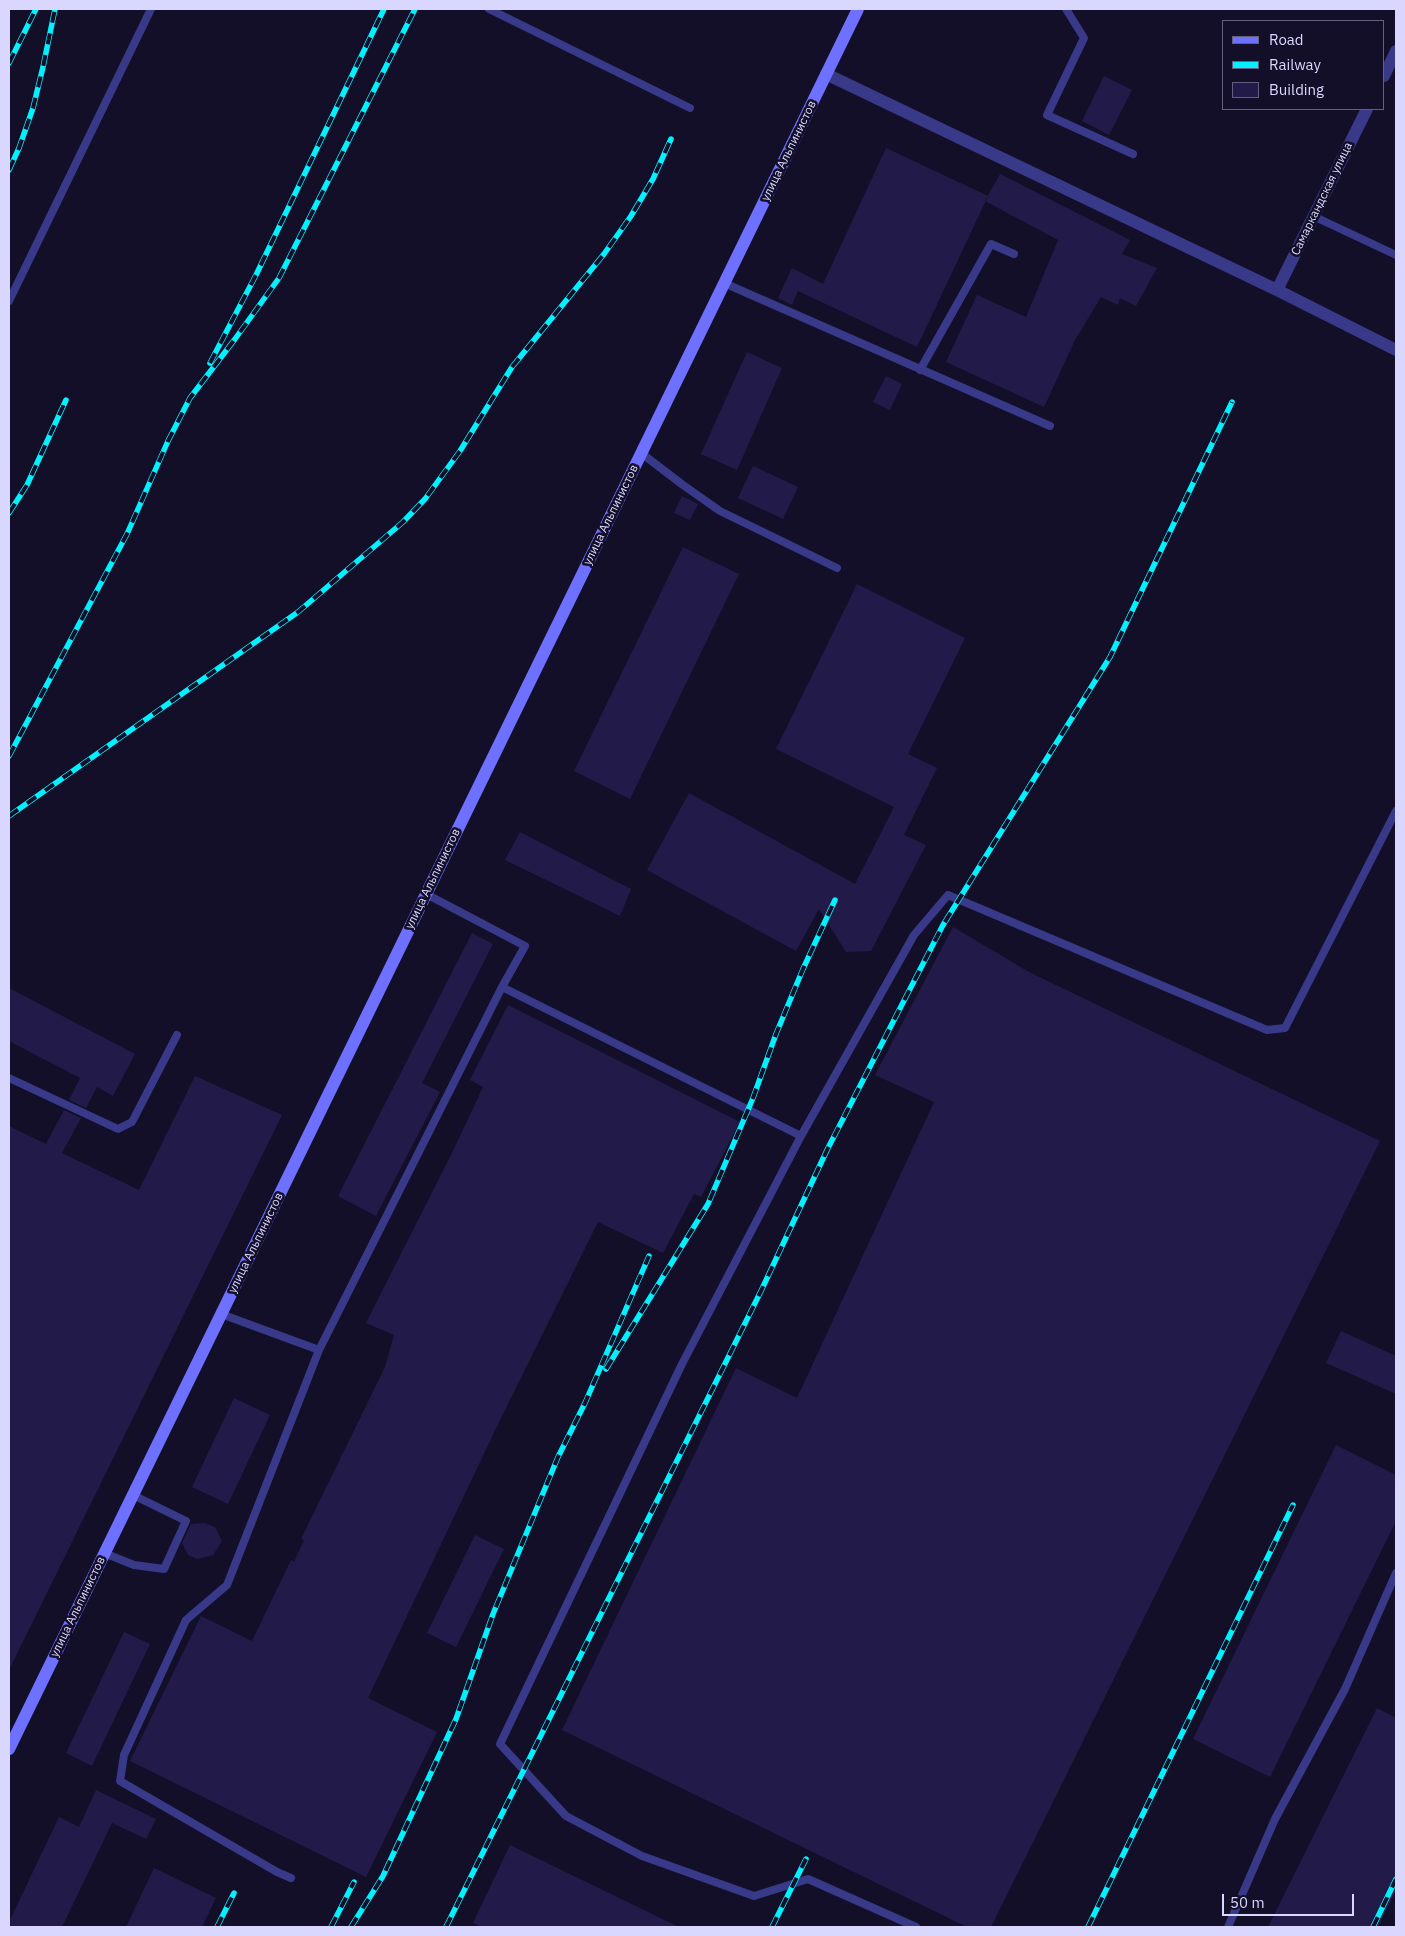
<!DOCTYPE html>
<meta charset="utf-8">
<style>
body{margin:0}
#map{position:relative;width:1405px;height:1936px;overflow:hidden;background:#130f29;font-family:"IBM Plex Sans",sans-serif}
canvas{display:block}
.frame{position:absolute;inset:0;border:10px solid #dad7ff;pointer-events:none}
.legend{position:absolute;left:1222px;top:20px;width:162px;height:90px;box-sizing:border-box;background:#130f29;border:1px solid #635f7f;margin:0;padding:6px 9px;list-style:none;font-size:15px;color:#dad7ff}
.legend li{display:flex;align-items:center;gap:10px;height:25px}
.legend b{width:25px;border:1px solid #635f7f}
.scale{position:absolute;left:1222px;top:1894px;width:132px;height:22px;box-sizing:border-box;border:2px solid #dad7ff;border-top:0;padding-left:6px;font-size:15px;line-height:18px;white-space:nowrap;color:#dad7ff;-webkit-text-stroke:4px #130f29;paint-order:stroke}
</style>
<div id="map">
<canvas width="1405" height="1936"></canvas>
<div class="frame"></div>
<ul class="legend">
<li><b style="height:6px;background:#6e70ff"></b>Road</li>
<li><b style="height:6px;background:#03f0ff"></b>Railway</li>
<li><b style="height:14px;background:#221b4a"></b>Building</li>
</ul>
<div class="scale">50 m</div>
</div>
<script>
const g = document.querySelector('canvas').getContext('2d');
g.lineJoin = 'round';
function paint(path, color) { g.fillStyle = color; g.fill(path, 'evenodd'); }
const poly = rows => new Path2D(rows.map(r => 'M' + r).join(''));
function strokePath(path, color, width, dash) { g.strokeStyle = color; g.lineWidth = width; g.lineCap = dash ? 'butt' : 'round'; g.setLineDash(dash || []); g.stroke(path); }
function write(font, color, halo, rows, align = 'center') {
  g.font = font + ' "IBM Plex Sans",sans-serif'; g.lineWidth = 5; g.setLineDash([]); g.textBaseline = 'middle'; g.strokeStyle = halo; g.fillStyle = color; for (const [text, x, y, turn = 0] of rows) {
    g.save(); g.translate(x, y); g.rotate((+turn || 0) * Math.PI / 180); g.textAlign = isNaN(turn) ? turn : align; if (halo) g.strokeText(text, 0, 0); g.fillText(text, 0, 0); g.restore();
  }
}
paint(poly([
 [1104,76,1132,90,1109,135,1082,121],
 [886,148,988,196,917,347,798,291,792,305,778,298,792,268,823,284],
 [1000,174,1130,240,1122,254,1157,268,1136,306,1120,298,1118,305,1101,297,1075,340,1044,407,946,362,977,295,1026,317,1058,240,985,201],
 [747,352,782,368,737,470,701,454],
 [886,376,902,384,890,410,873,402],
 [753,466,798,487,783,519,738,498],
 [682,496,698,504,690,520,674,513],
 [683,547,739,574,630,799,574,771],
 [857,584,965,638,908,754,937,768,904,835,926,845,871,951,846,952,819,909,796,951,647,870,689,793,855,884,894,807,776,749],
 [520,832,631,889,620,916,505,860],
 [953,927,1029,972,1380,1141,991,1927,967,1927,562,1730,736,1368,797,1398,934,1102,875,1075],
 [472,933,493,944,422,1083,440,1092,376,1216,338,1196],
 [9,988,135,1054,113,1096,97,1087,86,1108,69,1100,80,1078,9,1041],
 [508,1005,740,1122,701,1197,694,1194,663,1253,598,1222,499,1422,368,1698,437,1732,366,1877,130,1761,201,1616,252,1641,291,1560,294,1562,304,1540,301,1539,385,1367,394,1335,366,1323,452,1153,483,1087,470,1080],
 [195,1076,282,1115,9,1670,9,1126,46,1144,64,1110,81,1118,62,1153,139,1190],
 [1341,1331,1396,1356,1396,1394,1326,1363],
 [234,1398,270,1415,228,1504,192,1487],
 [1336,1445,1396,1475,1396,1521,1270,1777,1193,1739],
 [205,1523,215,1527,222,1541,213,1555,197,1559,188,1555,182,1543,191,1524],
 [475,1535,504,1549,456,1647,427,1633],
 [124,1632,150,1644,92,1766,66,1753],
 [1377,1708,1396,1718,1396,1890,1378,1927,1268,1927],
 [96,1790,156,1819,146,1839,112,1823,62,1927,9,1927,9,1922,59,1817,79,1827],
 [510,1845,679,1927,482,1927,473,1923],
 [154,1868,216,1898,202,1927,126,1927]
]), '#221b4a');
strokePath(poly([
 [489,9,690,108],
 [1066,9,1084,38,1047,115,1133,154],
 [1313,216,1396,255],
 [724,283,1050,426],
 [9,301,151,9],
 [920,370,991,244,1014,254],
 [641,453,683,485,720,511,837,568],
 [502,987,801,1136,914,935,948,895,1267,1030,1285,1028,1396,811],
 [9,1078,118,1129,132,1122,177,1035],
 [801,1136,682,1364,500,1744,566,1816,642,1856,754,1896,808,1879,916,1927],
 [221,1314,319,1350,502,987,525,946,426,894],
 [104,1553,134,1565,164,1569,186,1521,133,1495],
 [291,1878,277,1872,120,1781,124,1755,186,1620,227,1585,319,1350],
 [1228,1927,1275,1819,1345,1689,1396,1573]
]), '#393989', 8);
strokePath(poly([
 [826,74,1277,290,1396,350],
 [1384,76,1396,51],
 [1277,290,1367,109]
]), '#393989', 12);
strokePath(poly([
 [9,1749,858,9]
]), '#6e70ff', 12);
const rail = poly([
 [9,63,36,9],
 [9,170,19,148,33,108,43,67,55,9],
 [210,363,256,275,384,9],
 [9,513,27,485,66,400],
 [9,756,127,534,168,441,190,398,235,339,279,278,415,9],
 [9,816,298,612,403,522,425,499,460,451,512,367,604,254,631,216,653,179,671,139],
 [606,1369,708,1204,753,1098,776,1034,803,969,835,900],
 [217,1927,234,1893],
 [331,1927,354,1882],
 [351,1927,383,1876,456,1719,493,1614,558,1457,585,1403,649,1256],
 [446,1927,761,1291,828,1148,943,925,1110,657,1232,402],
 [772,1927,806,1859],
 [1088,1927,1293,1505],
 [1373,1927,1396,1879]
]);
strokePath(rail, '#03f0ff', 5.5);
strokePath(rail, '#130f29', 4, [11]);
write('12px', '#dad7ff', '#130f29', [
 ["улица Альпинистов",789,151,-64],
 ["Самаркандская улица",1322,199,-64],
 ["улица Альпинистов",611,515,-64],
 ["улица Альпинистов",433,879,-64],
 ["улица Альпинистов",256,1243,-64],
 ["улица Альпинистов",78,1607,-64]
]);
</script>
